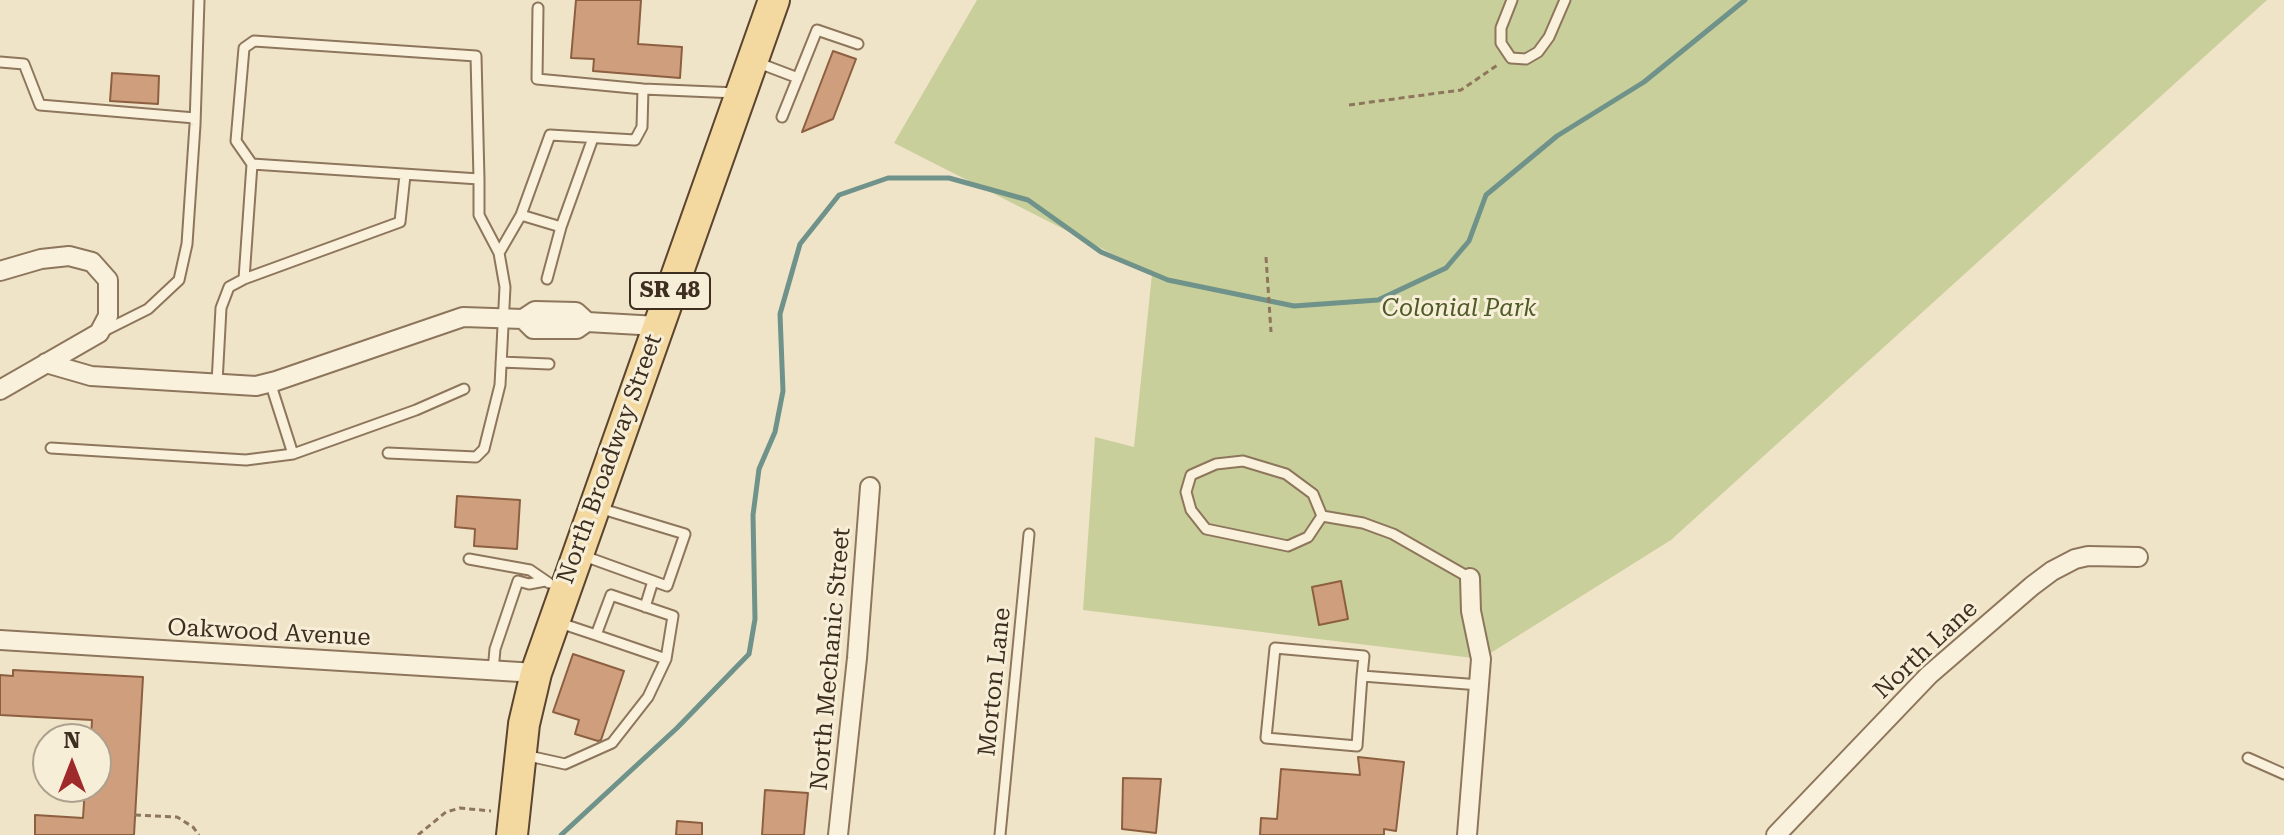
<!DOCTYPE html>
<style>
body{margin:0}
#map{position:relative;width:2284px;height:835px;overflow:hidden;background:#f0e4c8;font-family:"Roboto Serif",serif}
canvas{display:block}
.north{position:absolute;left:32px;top:723px;width:80px;height:80px;box-sizing:border-box;background:#f7eed8;border:2px solid #ada18e;border-radius:50%;rotate:0deg;font-size:22px;font-weight:700;line-height:32px;text-align:center;color:#3d2e20}
.north::after{content:'';display:block;margin:auto;width:28px;height:36px;background:#9e2a2b;clip-path:polygon(50% 0,100% 100%,50% 72%,0 100%)}
</style>
<div id="map">
<canvas width="2284" height="835"></canvas>
<div class="north">N</div>
</div>
<script>
const g = document.querySelector('canvas').getContext('2d');
g.lineJoin = 'round';
function paint(path, color) { g.fillStyle = color; g.fill(path, 'evenodd'); }
const poly = rows => new Path2D(rows.map(r => 'M' + r).join(''));
function strokePath(path, color, width, dash) { g.strokeStyle = color; g.lineWidth = width; g.lineCap = dash ? 'butt' : 'round'; g.setLineDash(dash || []); g.stroke(path); }
function write(font, color, halo, rows, align = 'center') {
  g.font = font + ' "Roboto Serif",serif'; g.lineWidth = 6; g.setLineDash([]); g.textBaseline = 'middle'; g.strokeStyle = halo; g.fillStyle = color; for (const [text, x, y, turn = 0] of rows) {
    g.save(); g.translate(x, y); g.rotate((+turn || 0) * Math.PI / 180); g.textAlign = isNaN(turn) ? turn : align; if (halo) g.strokeText(text, 0, 0); g.fillText(text, 0, 0); g.restore();
  }
}
paint(poly([
 [977,0,2267,0,1671,540,1481,659,1083,610,1095,437,1134,447,1152,274,894,143]
]), '#c9cf9b');
strokePath(poly([
 [561,835,677,728,749,654,755,619,753,515,759,469,775,432,783,391,780,314,800,244,839,195,888,178,949,178,1028,200,1101,252,1168,280,1294,306,1378,300,1446,268,1469,241,1486,195,1557,136,1644,82,1745,0]
]), '#6f938a', 5);
const building = poly([
 [576,0,641,0,638,44,682,47,680,78,593,71,594,59,571,58,576,0],
 [833,51,856,59,833,119,802,132,833,51],
 [112,73,159,76,158,104,110,101,112,73],
 [457,496,520,500,517,549,474,546,475,529,455,527,457,496],
 [1341,581,1348,619,1319,625,1312,587,1341,581],
 [573,654,624,671,601,740,598,741,575,734,579,720,553,712,573,654],
 [13,670,143,677,134,835,35,835,35,815,83,818,85,787,96,787,96,739,91,739,92,720,0,715,0,675,13,676,13,670],
 [1358,757,1404,762,1396,831,1384,829,1384,835,1260,835,1261,818,1277,819,1281,769,1360,775,1358,757],
 [1123,778,1161,779,1156,833,1122,829,1123,778],
 [765,790,808,793,804,835,762,835,765,790],
 [677,821,702,823,702,835,676,835,677,821]
]);
paint(building, '#cf9f7d');
strokePath(building, '#8d5f41', 2);
const lane = poly([
 [1512,0,1501,28,1501,43,1511,58,1526,59,1538,52,1549,37,1565,0],
 [538,8,537,79,643,89,737,93],
 [0,62,24,64,40,105,195,118],
 [756,62,798,78],
 [782,117,817,30,858,44],
 [252,164,236,141,244,48,254,41,476,56,479,179],
 [521,215,550,135,635,140,642,127,643,89],
 [561,227,593,138],
 [499,253,521,215,561,227,547,279],
 [102,332,148,309,179,280,187,244,195,125,199,0],
 [501,362,549,364],
 [270,382,293,454],
 [217,383,221,308,229,287,244,279],
 [51,448,246,460,293,454,416,410,464,389],
 [388,453,476,457,484,449,500,385,505,287,499,253,479,215,479,179,252,164,244,279,400,222,405,175],
 [1322,516,1308,537,1288,546,1206,529,1191,510,1186,492,1191,475,1216,464,1243,461,1286,474,1313,494,1322,516,1363,523,1393,534,1470,578],
 [584,556,667,586,685,534,599,508],
 [469,559,530,570,549,583],
 [611,595,673,616,666,659,596,635,611,595],
 [645,607,653,581],
 [560,623,596,635],
 [493,671,495,649,518,581,529,584,545,581],
 [1362,676,1364,656,1275,648,1266,738,1357,746,1362,676,1480,685],
 [524,755,565,764,612,743,648,697,666,659],
 [2248,758,2284,774],
 [1000,835,1029,534]
]);
const street = poly([
 [0,271,41,259,69,256,92,262,108,280,108,316,99,333,0,390],
 [523,319,533,329,577,329,587,322,658,326],
 [46,363,91,376,256,386,276,381,463,317,523,319,535,311,576,312,587,322],
 [0,640,536,673],
 [838,835,857,658,870,487],
 [1467,835,1481,659,1471,611,1470,578],
 [1776,835,1929,675,2032,586,2052,571,2075,559,2088,556,2138,557]
]);
const primary = poly([
 [512,835,524,724,536,673,774,0]
]);
strokePath(lane, '#8d765c', 13);
strokePath(street, '#8d765c', 22);
strokePath(primary, '#5b4430', 34);
strokePath(poly([
 [1349,105,1461,90,1499,64],
 [1266,257,1271,332],
 [135,815,177,817,193,827,199,835],
 [418,835,446,812,460,808,491,811]
]), '#8d765c', 3, [6, 4]);
strokePath(lane, '#faf1dc', 9);
strokePath(street, '#faf1dc', 18);
strokePath(primary, '#f3d9a0', 30);
for (const [x, y, w] of [
 [670,291,80]
]) { const box = new Path2D(); box.roundRect(x - w / 2, y - 18, w, 36, 6); g.fillStyle = '#f7eed8'; g.fill(box); strokePath(box, '#3d2e20', 2); }
write('bold 22px', '#3d2e20', null, [
 ["SR 48",670,291]
]);
write('italic 24px', '#4d5a26', '#f7eed8', [
 ["Colonial Park",1459,309]
]);
write('24px', '#3d2e20', '#f7eed8', [
 ["North Broadway Street",610,459,-70],
 ["Oakwood Avenue",269,633,3],
 ["North Lane",1926,650,-43],
 ["North Mechanic Street",831,659,-85],
 ["Morton Lane",995,682,-84]
]);
</script>
